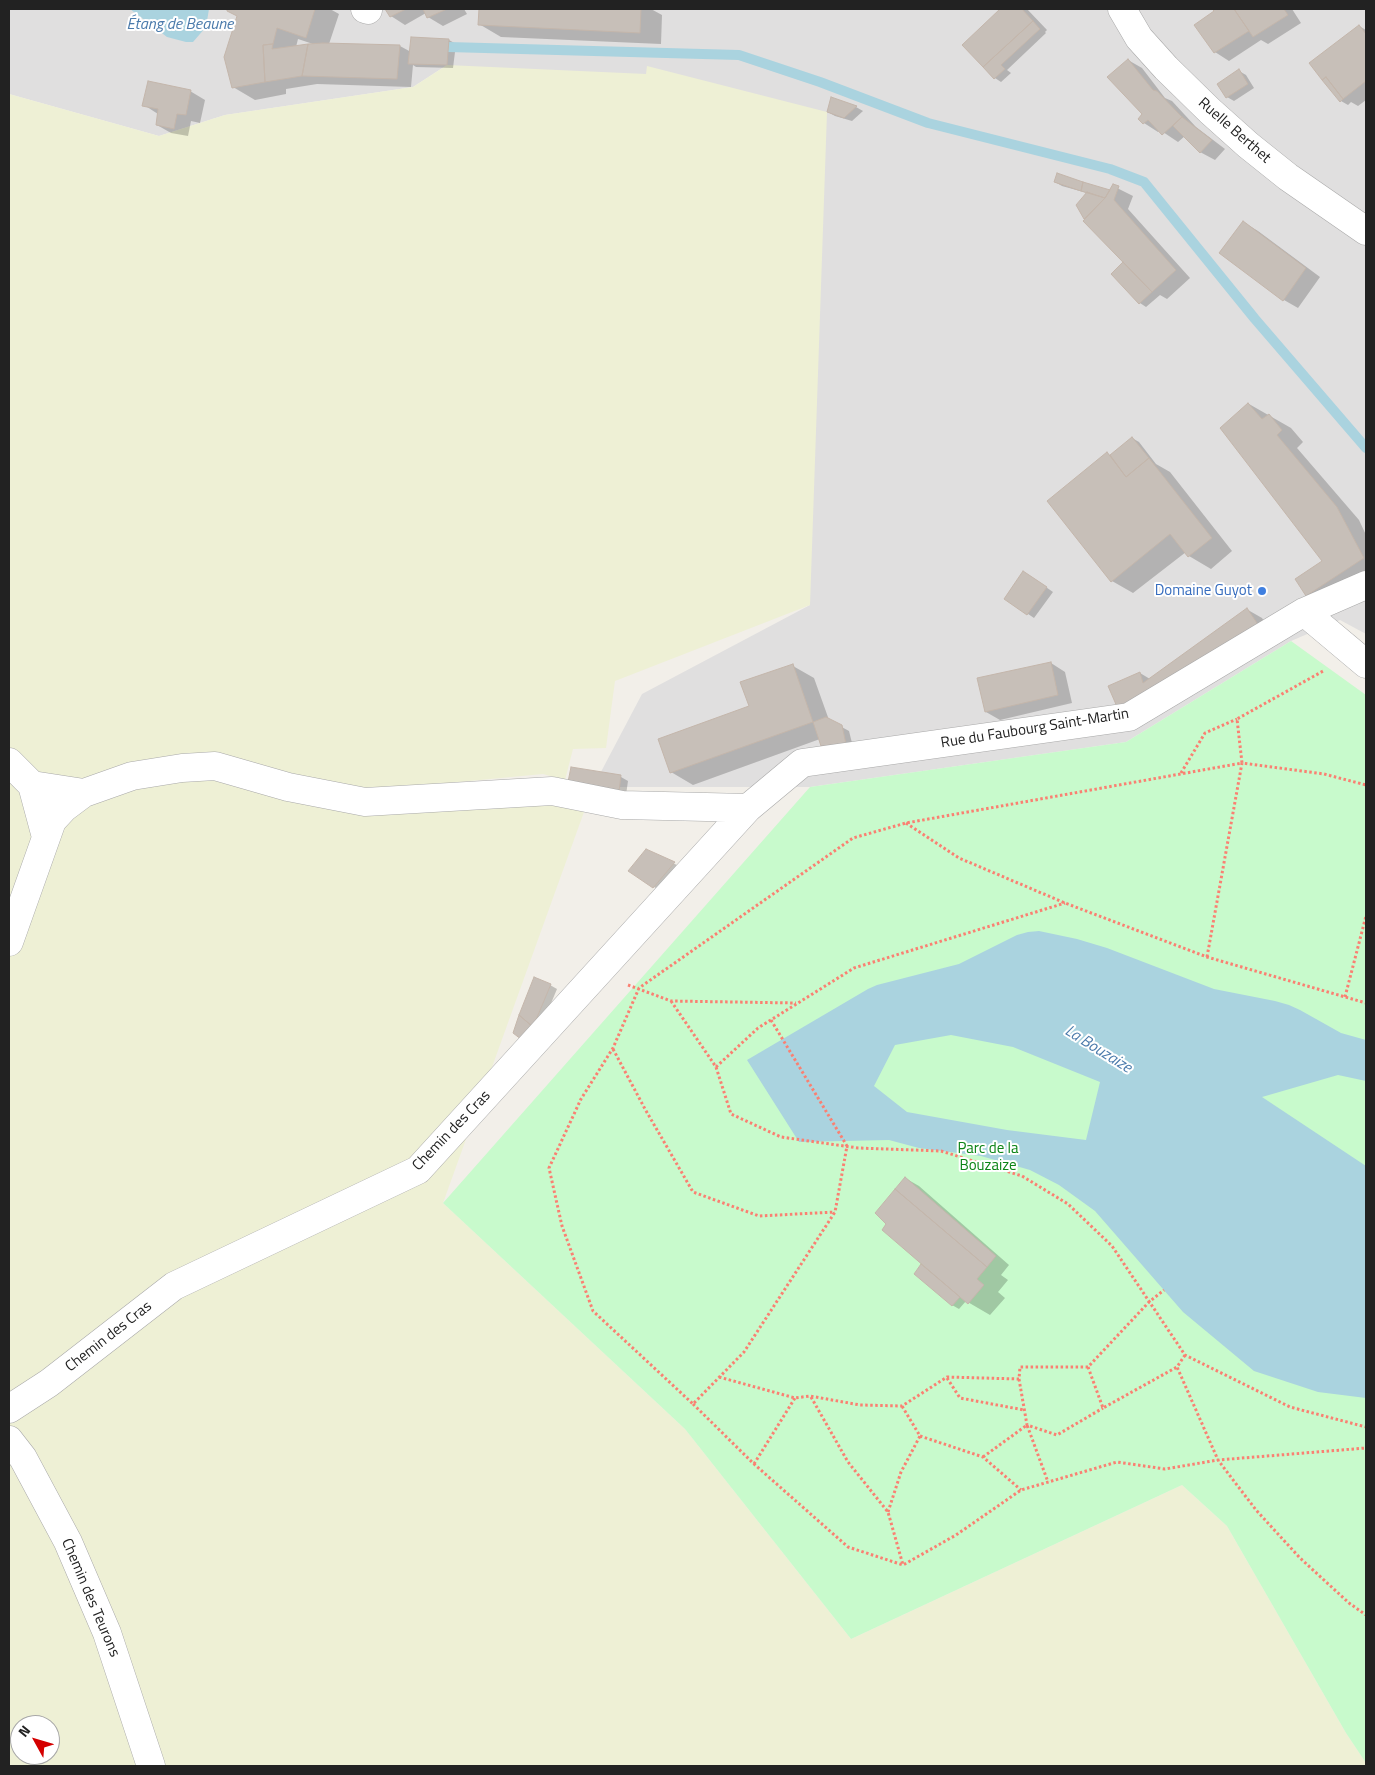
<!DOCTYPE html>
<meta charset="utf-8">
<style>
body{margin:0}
#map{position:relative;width:1375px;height:1775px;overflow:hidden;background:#f2efe9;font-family:"Titillium Web",sans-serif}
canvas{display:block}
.frame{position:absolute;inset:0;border:10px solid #222;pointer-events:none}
.north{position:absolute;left:10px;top:1715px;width:50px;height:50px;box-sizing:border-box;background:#fff;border:1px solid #a7a7a7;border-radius:50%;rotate:309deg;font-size:14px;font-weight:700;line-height:20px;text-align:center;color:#222}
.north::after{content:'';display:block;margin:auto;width:18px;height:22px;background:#d40000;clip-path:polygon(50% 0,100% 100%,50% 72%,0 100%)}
</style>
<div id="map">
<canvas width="1375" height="1775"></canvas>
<div class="frame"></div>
<div class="north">N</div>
</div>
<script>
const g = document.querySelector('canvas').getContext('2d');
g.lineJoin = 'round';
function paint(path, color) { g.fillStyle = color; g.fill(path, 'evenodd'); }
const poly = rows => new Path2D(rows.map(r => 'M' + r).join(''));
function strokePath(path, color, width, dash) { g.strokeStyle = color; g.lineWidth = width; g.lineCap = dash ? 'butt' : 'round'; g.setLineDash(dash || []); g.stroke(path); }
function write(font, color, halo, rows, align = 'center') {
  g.font = font + ' "Titillium Web",sans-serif'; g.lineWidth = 4; g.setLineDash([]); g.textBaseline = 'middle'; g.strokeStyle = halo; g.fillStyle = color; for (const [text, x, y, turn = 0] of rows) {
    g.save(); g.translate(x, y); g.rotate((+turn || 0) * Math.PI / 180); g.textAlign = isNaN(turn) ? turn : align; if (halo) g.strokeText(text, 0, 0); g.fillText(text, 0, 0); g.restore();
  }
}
paint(poly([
 [9,9,1366,9,1366,634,1340,620,1291,641,1126,742,810,787,593,787,642,694,810,605,447,65,413,87,225,115,159,136,9,94]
]), '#e0dfdf');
paint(poly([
 [447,65,646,74,647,66,827,112,810,605,615,681,606,748,573,749,565,780,543,774,375,790,593,787,443,1203,685,1429,851,1639,1182,1485,1227,1526,1346,1733,1366,1763,1366,1766,9,1766,9,94,159,136,225,115,413,87],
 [20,1725,50,1725,50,1755,20,1755]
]), '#eef0d5');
paint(poly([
 [1291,641,1366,695,1366,1763,1346,1733,1227,1526,1182,1485,851,1639,685,1429,443,1203,810,787,1126,742]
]), '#c8facc');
paint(poly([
 [130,9,209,9,206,27,193,42,186,42,167,37],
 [1039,931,1077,939,1107,948,1214,989,1275,1001,1289,1005,1300,1010,1341,1033,1366,1040,1366,1081,1338,1075,1262,1097,1366,1166,1366,1398,1318,1392,1254,1371,1183,1312,1095,1211,1059,1185,1030,1170,981,1156,919,1148,889,1140,799,1142,747,1060,868,989,877,985,959,964,1017,935,1028,932],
 [951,1035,1013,1047,1100,1082,1086,1140,1007,1130,907,1112,874,1086,895,1045]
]), '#aad3df');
paint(poly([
 [229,9,330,9,339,14,329,44,400,46,411,52,449,40,456,44,453,68,416,67,413,65,411,87,317,84,286,89,286,94,255,100,233,87,238,16,228,11],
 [298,39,316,45,296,47],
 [386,9,464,9,467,14,443,26,428,17,426,13,405,25,391,16],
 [480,9,651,9,662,15,661,44,501,37,479,24],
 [1002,9,1027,9,1047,30,1045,32,1046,33,1007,70,1011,73,1001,82,995,78,964,45],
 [1214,9,1292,9,1301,23,1268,44,1261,40,1229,61,1215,52,1216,12],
 [1359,26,1366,30,1366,100,1358,106,1351,102,1348,105,1341,101],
 [1128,60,1142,68,1165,98,1172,101,1196,127,1225,149,1215,160,1200,152,1185,136,1178,142,1160,130,1158,132,1144,123,1144,114],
 [1239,71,1246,75,1254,88,1234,101,1227,97,1218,84],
 [190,91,205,100,200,123,191,121,188,136,171,133,157,125,158,114,144,105],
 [832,99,856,107,863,111,852,121,835,116,828,112],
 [1055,182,1110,191,1113,186,1133,196,1128,209,1190,278,1167,299,1160,295,1146,307,1140,303,1125,262,1085,218,1077,205,1087,193,1062,186],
 [1243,222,1258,231,1320,277,1298,308,1284,300,1220,252],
 [1249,404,1291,428,1303,442,1297,448,1359,520,1366,535,1366,583,1328,608,1307,595,1324,562],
 [1132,438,1139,442,1156,464,1170,472,1232,551,1211,569,1189,556,1186,552,1133,593,1112,581,1107,453,1111,456],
 [1030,576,1053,592,1034,618,1006,599],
 [1248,610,1262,618,1273,634,1134,717,1140,673,1150,679],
 [1051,663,1065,672,1072,703,1000,720,986,712],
 [793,666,814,678,829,720,849,731,853,747,830,749,823,745,820,739,693,785,671,772,750,707],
 [572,768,621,777,628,781,626,795],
 [646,850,681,867,661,891,654,887],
 [550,985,557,989,539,1032,514,1032],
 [905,1178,919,1186,1009,1265,1001,1275,1008,1280,998,1292,1005,1298,990,1315,966,1301,959,1309,952,1305,921,1265,926,1268,927,1267,888,1224]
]), '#0003');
strokePath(poly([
 [448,47,739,55,820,82,928,123,1110,169,1144,182,1255,319,1366,448]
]), '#aad3df', 10);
const building = poly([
 [227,9,315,9,306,38,277,28,273,44,263,45,265,82,232,88,224,57,237,16,227,11,227,9],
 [385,9,406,9,390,17,385,9],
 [423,9,447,9,427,18,423,9],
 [479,9,641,9,640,33,478,25,479,9],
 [1000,9,1022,9,1033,21,983,67,962,45,1000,9],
 [1212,9,1234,9,1249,31,1214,53,1194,25,1214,11,1212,9],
 [1234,9,1284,9,1288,15,1253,37,1234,9],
 [1033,21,1040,29,1001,65,1005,69,994,79,983,67,1033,21],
 [1359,25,1366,34,1366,81,1343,99,1326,77,1322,80,1309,63,1359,25],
 [411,37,449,39,447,65,408,64,411,37],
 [323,43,400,45,397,79,302,76,308,44,323,43],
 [273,44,272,49,308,44,302,76,265,82,263,45,273,44],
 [1128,59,1153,90,1157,91,1182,117,1162,135,1148,120,1143,124,1138,119,1142,114,1107,77,1128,59],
 [1239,69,1248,84,1226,98,1217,84,1239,69],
 [1326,77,1343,99,1340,102,1322,80,1326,77],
 [148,81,191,90,186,115,177,114,174,129,156,125,158,109,142,106,148,81],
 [831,97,857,106,844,118,827,112,831,97],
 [1182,117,1212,140,1200,153,1173,126,1182,117],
 [1057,173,1083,182,1081,191,1054,182,1057,173],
 [1083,182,1110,190,1105,198,1081,191,1083,182],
 [1113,184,1119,186,1114,200,1176,270,1152,292,1083,221,1105,198,1113,184],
 [1087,192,1105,198,1084,219,1076,205,1087,192],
 [1243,221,1306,268,1283,301,1219,253,1243,221],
 [1123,262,1152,292,1139,304,1111,274,1123,262],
 [1248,403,1262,419,1269,414,1282,430,1277,435,1337,507,1364,558,1306,596,1295,579,1322,561,1220,428,1248,403],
 [1132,437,1149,458,1126,477,1110,455,1132,437],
 [1107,452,1126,477,1149,458,1212,538,1188,557,1170,534,1111,582,1047,501,1107,452],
 [1023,571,1047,587,1027,615,1004,599,1023,571],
 [1247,608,1259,626,1118,709,1108,686,1140,672,1143,683,1247,608],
 [1051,662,1058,695,985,712,977,678,1051,662],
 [793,664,813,722,670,773,658,739,749,706,740,682,793,664],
 [826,717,842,725,846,744,821,746,813,722,826,717],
 [571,767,621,775,619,792,568,782,571,767],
 [646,849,675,862,653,888,628,871,646,849],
 [534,977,551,984,533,1027,519,1015,534,977],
 [519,1015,533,1027,526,1043,513,1033,519,1015],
 [905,1177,996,1256,987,1267,895,1189,905,1177],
 [895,1189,987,1267,977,1279,984,1285,968,1304,882,1230,886,1224,875,1213,895,1189],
 [921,1264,960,1297,952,1306,914,1274,921,1264]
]);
paint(building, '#c7bfb8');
strokePath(building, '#c4b6ab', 1);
const minor = poly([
 [365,9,368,10],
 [1122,9,1139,38,1166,68,1210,111,1248,145,1288,177,1366,231],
 [1304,612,1366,664],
 [9,762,32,785,46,837],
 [32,785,84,793,132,776,182,768,215,766,288,787,365,802,552,791,622,805,748,808],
 [9,942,52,821,64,808,84,793],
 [9,1409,49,1383,174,1286,418,1170,748,808,802,763,1129,717,1304,612,1366,585],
 [9,1440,23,1458,68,1542,107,1633,151,1766]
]);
strokePath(minor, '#a9a9a9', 29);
strokePath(poly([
 [1181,773,1205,733,1237,719],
 [906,823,959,858,1065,903,1207,957,1366,1003],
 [1207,957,1242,763,1324,774,1366,785],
 [628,985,671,1001,796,1003],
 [1345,997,1366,916],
 [671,1001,716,1067,731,1114,781,1137,858,1148,941,1151,1022,1176,1068,1204,1112,1246,1185,1355,1290,1407,1366,1427],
 [771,1020,847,1146,835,1212,744,1352,693,1404,593,1311,562,1226,549,1168,581,1099,613,1048,639,988,853,838,906,823,1242,763,1237,719,1325,670],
 [613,1049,645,1109,693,1192,759,1216,835,1212],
 [716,1067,758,1028,854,968,1065,903],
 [1185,1355,1177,1367,1218,1460,1366,1448],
 [1088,1367,1103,1408,1177,1367],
 [719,1377,795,1398,810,1396,860,1405,902,1406,947,1377,1019,1379,1020,1367,1088,1367,1149,1302,1164,1290],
 [947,1378,960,1398,1024,1410],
 [1019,1379,1027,1425,1057,1435,1103,1408],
 [811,1397,848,1462,888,1512,903,1565],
 [693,1404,754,1464,848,1547,903,1565,956,1535,1021,1490,1117,1462,1165,1469,1218,1460,1256,1510,1300,1558,1349,1603,1366,1615],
 [920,1436,983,1457,1021,1490],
 [983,1457,1027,1425,1048,1482],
 [754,1464,795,1398],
 [888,1512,901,1472,920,1436,902,1406]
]), '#fa8072', 3, [2.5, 2.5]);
strokePath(minor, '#fff', 28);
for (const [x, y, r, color] of [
 [1262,591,5,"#3f7fe0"]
]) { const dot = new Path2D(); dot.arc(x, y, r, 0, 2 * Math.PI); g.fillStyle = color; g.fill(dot); strokePath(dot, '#fff', 2); }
write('15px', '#222', '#fff', [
 ["Ruelle Berthet",1234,131,41],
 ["Rue du Faubourg Saint-Martin",1035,729,-9],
 ["Chemin des Cras",452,1131,-46],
 ["Chemin des Cras",109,1337,-38],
 ["Chemin des Teurons",90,1598,67]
]);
write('15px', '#366cbe', '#fff', [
 ["Domaine Guyot",1252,591]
], 'right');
write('15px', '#0c8416', '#fff', [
 ["Parc de la",988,1149],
 ["Bouzaize",988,1166]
]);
write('italic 16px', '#4a7aab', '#fff', [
 ["Étang de Beaune",180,25],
 ["La Bouzaize",1098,1050,32]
]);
</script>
